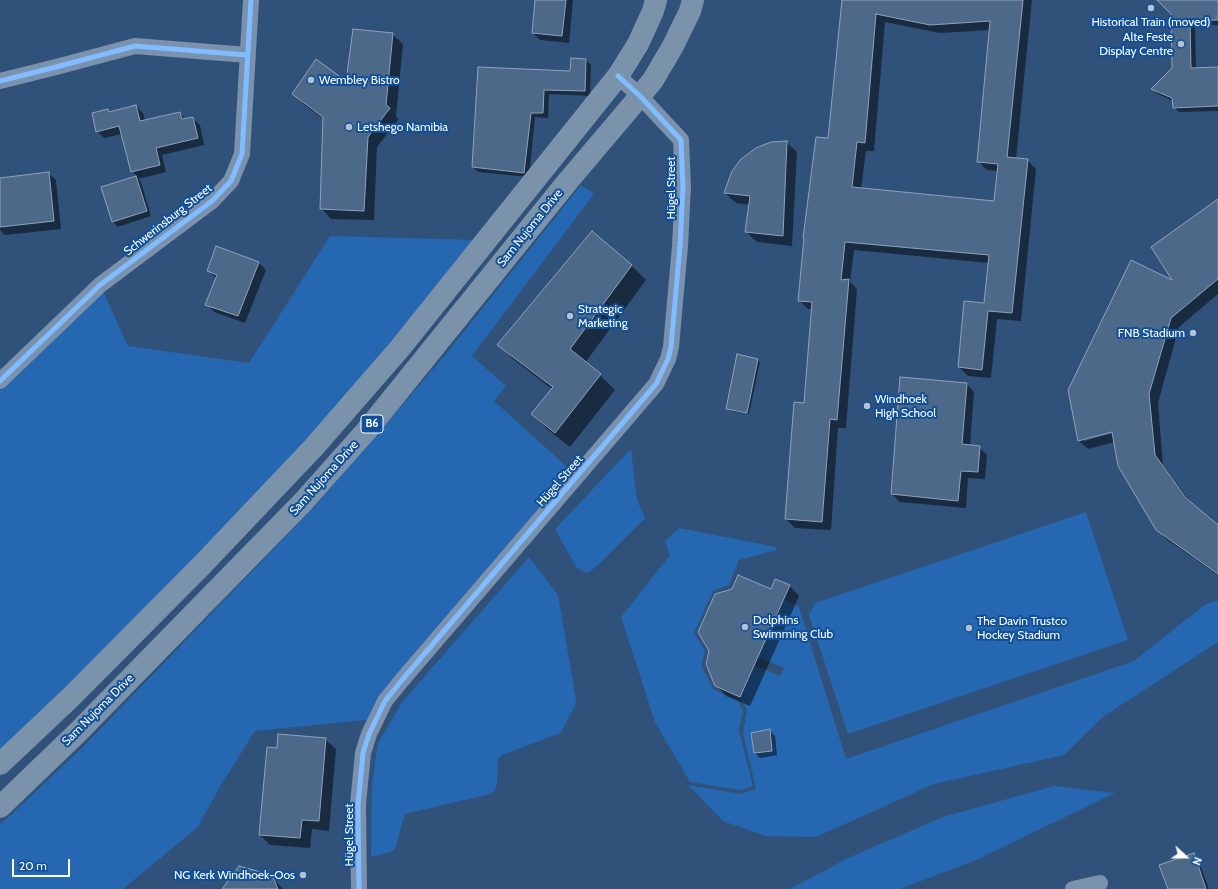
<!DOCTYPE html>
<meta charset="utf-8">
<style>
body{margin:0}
#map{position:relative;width:1218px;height:889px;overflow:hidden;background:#30527a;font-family:Cabin,sans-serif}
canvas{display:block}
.north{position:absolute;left:1166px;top:837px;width:40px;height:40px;-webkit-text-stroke:3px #10509a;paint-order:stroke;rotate:111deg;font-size:11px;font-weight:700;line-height:16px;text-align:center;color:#fff}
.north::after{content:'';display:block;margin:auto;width:14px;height:18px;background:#fff;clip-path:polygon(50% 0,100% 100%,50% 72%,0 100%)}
.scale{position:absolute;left:12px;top:859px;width:58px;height:18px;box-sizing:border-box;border:2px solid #fff;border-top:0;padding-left:5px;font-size:12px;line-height:14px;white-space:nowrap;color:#fff;-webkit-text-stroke:3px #10509a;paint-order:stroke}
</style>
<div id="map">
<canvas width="1218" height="889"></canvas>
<div class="north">N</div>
<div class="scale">20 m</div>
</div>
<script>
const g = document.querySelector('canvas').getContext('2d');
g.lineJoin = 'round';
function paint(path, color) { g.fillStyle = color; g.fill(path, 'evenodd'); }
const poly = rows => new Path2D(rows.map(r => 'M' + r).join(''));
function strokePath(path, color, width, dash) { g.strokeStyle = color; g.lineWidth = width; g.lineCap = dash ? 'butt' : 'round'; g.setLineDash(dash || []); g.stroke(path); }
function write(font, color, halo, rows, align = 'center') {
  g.font = font + ' Cabin,sans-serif'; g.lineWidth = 4; g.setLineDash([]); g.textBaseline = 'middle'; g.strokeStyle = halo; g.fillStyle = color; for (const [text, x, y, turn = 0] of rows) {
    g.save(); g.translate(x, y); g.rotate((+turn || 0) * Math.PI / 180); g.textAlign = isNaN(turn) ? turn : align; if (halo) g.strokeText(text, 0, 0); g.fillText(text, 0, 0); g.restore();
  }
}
paint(poly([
 [581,185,594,194,472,356,506,386,494,401,577,476,376,719,255,731,219,788,198,827,123,889,0,889,0,825,82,748,314,507,446,354],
 [330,236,475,240,319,430,0,764,0,381,100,285,128,346,249,363],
 [631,449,637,500,645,518,598,565,589,572,584,572,576,567,555,529],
 [1086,512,1128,640,848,734,809,615,815,603],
 [679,528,776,547,776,550,739,560,729,585,713,591,694,633,705,651,701,665,713,689,737,700,743,710,739,731,753,786,741,790,690,782,655,722,621,617,670,555,665,541],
 [529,557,558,595,576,700,575,706,561,732,558,734,502,755,498,759,497,784,495,790,490,794,405,814,403,820,395,849,391,852,371,857,372,783,378,743,403,701],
 [783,599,799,607,846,759,1134,661,1206,604,1218,601,1218,642,1104,716,1064,755,934,784,816,837,766,836,723,821,688,785,741,794,756,789,743,733,747,710,740,697,754,665,780,676,784,668,759,657],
 [1054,786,1115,793,976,860,900,889,790,889,848,858,943,817]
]), '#2567b0');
paint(poly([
 [536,0,573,0,569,43,540,40,533,33],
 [843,0,1032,0,1016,159,1027,160,1036,169,1021,321,997,319,991,378,968,376,959,367,985,304,989,263,854,250,850,282,857,289,846,428,838,428,831,530,795,528,786,519,805,404,812,309,808,309,799,300,829,139],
 [885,22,940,33,991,30,978,161,987,170,998,171,995,202,861,189,866,151,874,151],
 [1162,0,1218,0,1218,25,1195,25,1196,68,1218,68,1218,111,1179,112,1174,107,1173,101,1158,94,1153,89,1173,68,1172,13],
 [392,34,403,44,396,116,399,119,377,147,374,220,331,219,321,208,324,119,303,104,293,93,346,83],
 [586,60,591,65,590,96,549,94,548,118,535,117,529,177,478,172,473,167,479,68,571,72],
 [136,106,143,113,145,121,180,113,186,119,192,118,200,125,204,145,162,155,166,172,138,179,141,182,151,216,118,227,113,222,102,187,137,177,132,171,122,134,104,138,97,131,108,110,110,112],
 [786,142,797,152,792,246,757,242,746,232,750,205,736,203,725,193],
 [48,173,56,180,61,229,5,235,0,230,0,178],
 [1218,200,1218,294,1179,327,1158,403,1163,465,1192,504,1218,526,1218,575,1166,539,1157,530,1115,442,1088,449,1079,441,1175,282],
 [1116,430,1117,432,1084,441,1084,438],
 [258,262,266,270,245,323,214,312,207,304,216,278,208,271],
 [631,265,646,280,585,363,600,375,615,390,570,447,547,429,532,414,552,389,513,359,499,345],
 [757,359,760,362,749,414,730,411,728,408],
 [967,384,974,392,970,446,979,447,987,455,985,479,968,478,966,508,900,502,892,494],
 [789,585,799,596,750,706,726,696,716,685,710,651,771,591],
 [770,731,775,736,777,755,760,758,755,753,752,734],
 [325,739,336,749,329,831,312,829,310,848,270,845,260,835,278,749],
 [1193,854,1198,859,1209,889,1169,889],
 [271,876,283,889,223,889]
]), '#0007');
const building = poly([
 [535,0,566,0,562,36,532,33,535,0],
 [842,0,1023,0,1007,157,1028,159,1012,313,988,311,982,370,958,367,964,301,984,303,989,255,845,242,841,280,849,279,837,420,830,419,822,522,785,519,794,402,804,403,812,302,798,301,804,238,803,238,816,137,828,138,842,0],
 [876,14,930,25,990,21,977,162,998,164,994,201,852,187,857,142,865,143,876,14],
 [1157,0,1218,0,1218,20,1190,21,1191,68,1218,67,1218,106,1173,108,1172,98,1151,89,1172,68,1171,14,1157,0],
 [353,29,393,33,386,105,390,108,368,137,364,211,320,209,323,117,292,94,316,59,346,81,353,29],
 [571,58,586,59,585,91,544,90,543,113,531,113,524,173,472,167,478,67,570,71,571,58],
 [136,105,140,121,180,112,182,119,193,117,198,138,156,148,160,165,131,172,119,126,96,132,92,113,108,109,109,112,136,105],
 [787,141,783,236,745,232,750,196,724,193,732,171,741,159,756,148,771,142,787,141],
 [49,172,54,221,0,227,0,178,49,172],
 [136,176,147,211,112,222,101,187,136,176],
 [1218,199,1218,279,1171,318,1149,394,1155,455,1186,498,1218,525,1218,574,1156,530,1118,466,1112,432,1078,441,1068,390,1131,260,1172,280,1151,247,1218,199],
 [592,231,632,265,570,349,601,374,555,433,531,414,553,387,497,345,592,231],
 [216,246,259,262,238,316,205,305,217,275,207,271,216,246],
 [737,354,758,359,747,413,726,409,737,354],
 [900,377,967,383,962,444,980,446,978,472,961,471,958,501,891,494,900,377],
 [738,575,771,589,775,579,790,585,740,697,715,686,706,664,709,651,698,632,715,594,732,589,738,575],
 [770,729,772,751,754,753,751,733,770,729],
 [278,734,326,738,319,821,302,820,300,838,259,835,267,747,277,748,278,734],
 [1194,853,1206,889,1168,889,1159,865,1194,853],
 [239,866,272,875,278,889,222,889,239,866]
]);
paint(building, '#4d6989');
strokePath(building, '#8fa2b9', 1);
strokePath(poly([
 [0,81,56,67,135,46,247,55],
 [0,381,100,285,212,201,231,181,242,154,251,0],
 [359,889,358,804,363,753,369,734,385,701,402,680,656,384,668,359,671,347,680,246,683,187,681,140,640,96,618,76],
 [1073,889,1100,883]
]), '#7a92ad', 16);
strokePath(poly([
 [0,764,71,697,202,565,314,447,400,348,618,76,638,44,653,11,656,0],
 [0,807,77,733,303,502,367,430,568,181,640,96,653,80,673,46,690,11,693,0]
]), '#7b92ab', 22);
strokePath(poly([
 [0,81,56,67,135,46,247,55],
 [0,381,100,285,212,201,231,181,242,154,251,0],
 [359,889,358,804,363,753,369,734,385,701,402,680,656,384,668,359,671,347,680,246,683,187,681,140,640,96,618,76]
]), '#80bcff', 5);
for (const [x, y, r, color] of [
 [1151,8,4,"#b7c2d0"],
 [1181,44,4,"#b7c2d0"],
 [311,80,4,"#b7c2d0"],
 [349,127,4,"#b7c2d0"],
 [570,316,4,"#b7c2d0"],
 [1193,333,4,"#b7c2d0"],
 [867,406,4,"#b7c2d0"],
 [745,627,4,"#b7c2d0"],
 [969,628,4,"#b7c2d0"],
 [303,875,4,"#b7c2d0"]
]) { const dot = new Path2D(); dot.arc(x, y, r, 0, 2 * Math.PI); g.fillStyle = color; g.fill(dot); strokePath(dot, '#10509a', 1.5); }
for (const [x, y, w] of [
 [372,424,22]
]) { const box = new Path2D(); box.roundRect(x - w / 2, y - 9, w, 18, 3); g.fillStyle = '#10509a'; g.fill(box); strokePath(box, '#fff', 1); }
write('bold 11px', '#fff', null, [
 ["B6",372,424]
]);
write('12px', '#fff', '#10509a', [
 ["Historical Train (moved)",1151,22,"center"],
 ["Alte Feste",1173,37,"right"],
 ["Display Centre",1173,51,"right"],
 ["Wembley Bistro",319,80],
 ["Letshego Namibia",357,127],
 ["Strategic",578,309],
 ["Marketing",578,323],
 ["FNB Stadium",1185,333,"right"],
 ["Windhoek",875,399],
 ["High School",875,413],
 ["Dolphins",753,620],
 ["Swimming Club",753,634],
 ["The Davin Trustco",977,621],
 ["Hockey Stadium",977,635],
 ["NG Kerk Windhoek-Oos",295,875,"right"]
], 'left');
write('12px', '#fff', '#10509a', [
 ["Hügel Street",671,188,-90],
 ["Schwerinsburg Street",168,220,-38],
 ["Sam Nujoma Drive",530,228,-51],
 ["Sam Nujoma Drive",324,478,-48],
 ["Hügel Street",560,481,-49],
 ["Sam Nujoma Drive",98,710,-45],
 ["Hügel Street",349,835,-90]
]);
</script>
